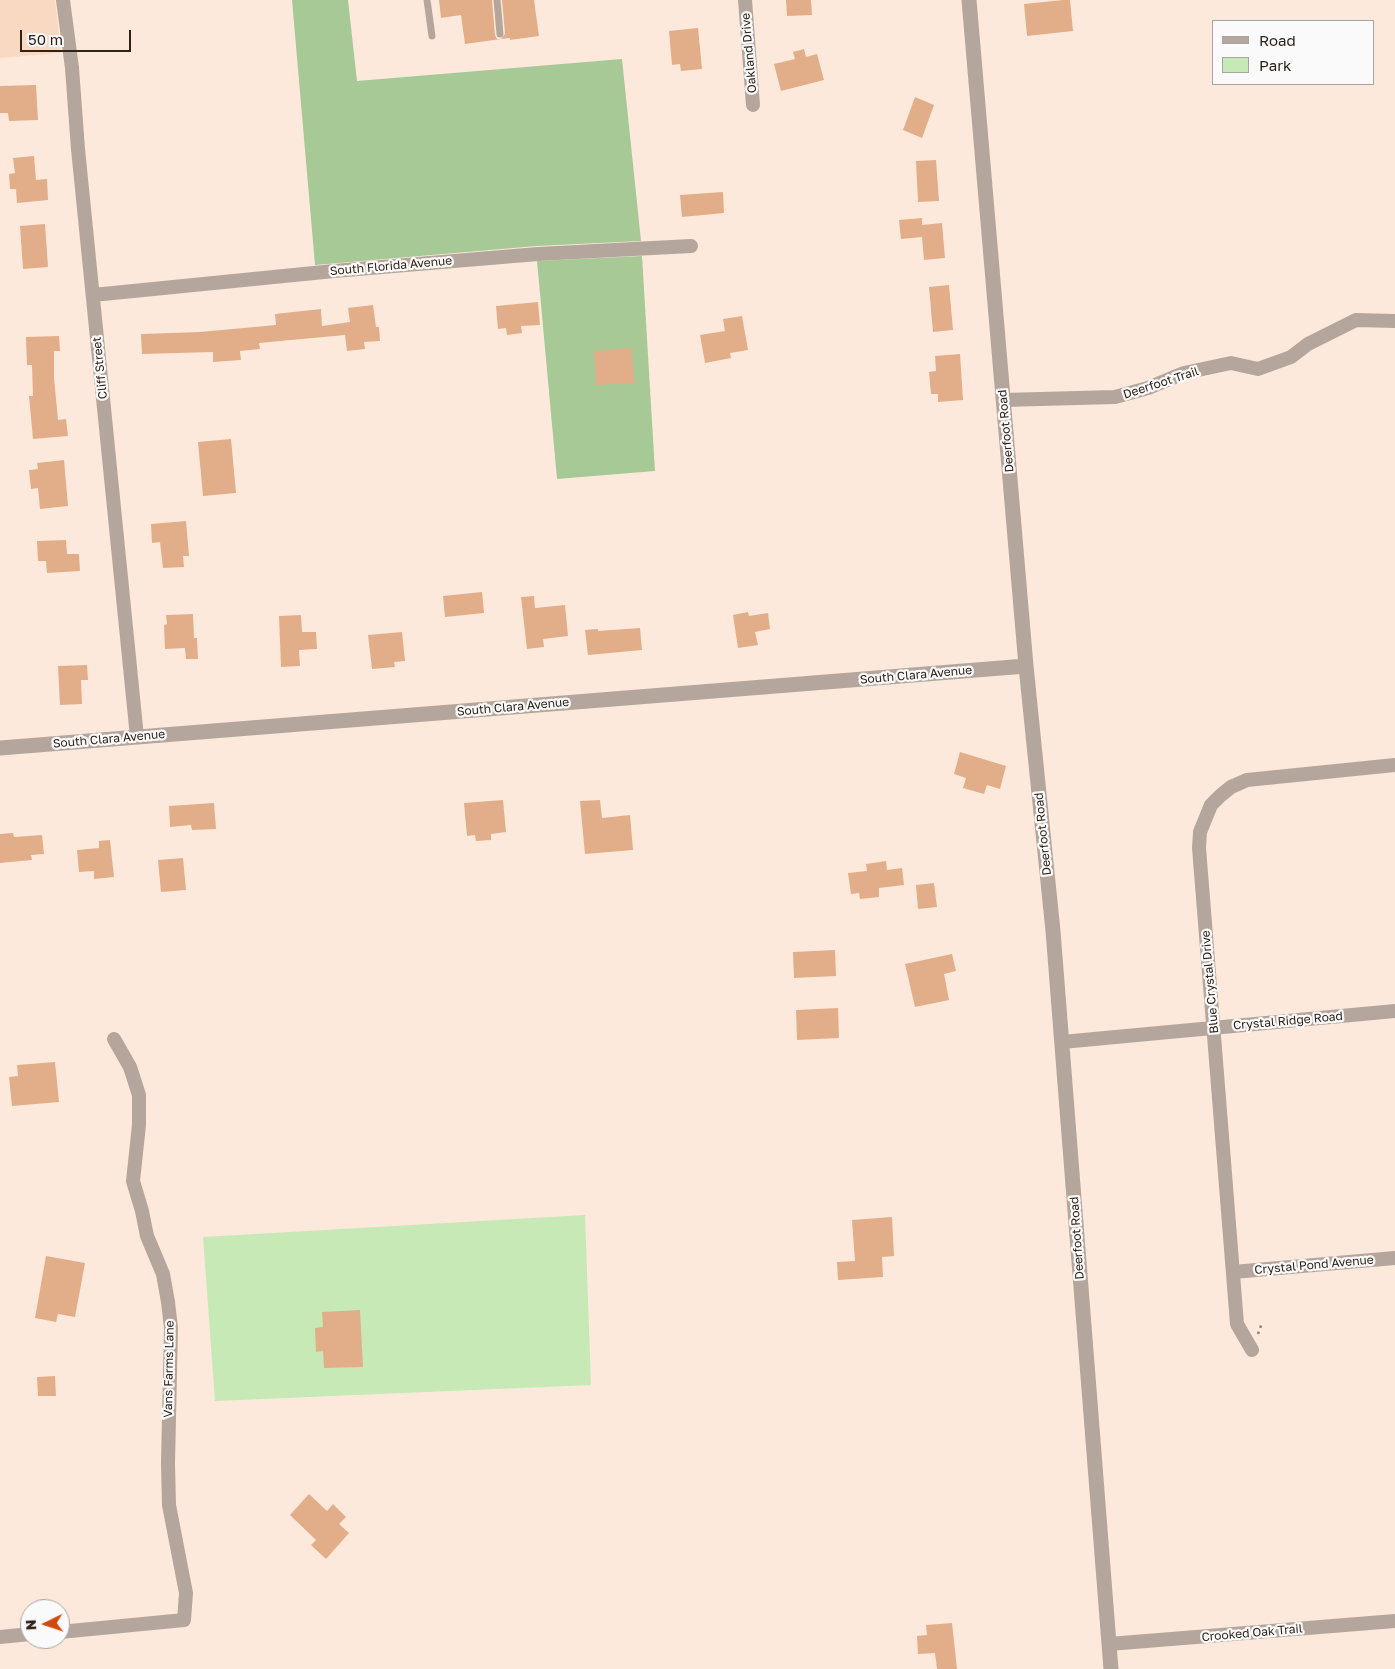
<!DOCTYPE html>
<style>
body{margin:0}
#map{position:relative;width:1395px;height:1669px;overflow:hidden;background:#fde9db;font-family:"Golos Text",sans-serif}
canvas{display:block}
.legend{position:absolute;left:1212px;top:20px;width:162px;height:65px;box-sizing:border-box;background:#fafafa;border:1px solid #a8a4a0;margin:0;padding:6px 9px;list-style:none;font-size:15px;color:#2e2219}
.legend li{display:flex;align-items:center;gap:10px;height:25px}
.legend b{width:25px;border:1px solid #a8a4a0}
.north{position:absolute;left:20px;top:1599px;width:50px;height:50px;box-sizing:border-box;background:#fafafa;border:1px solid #a8a4a0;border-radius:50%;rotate:266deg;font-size:14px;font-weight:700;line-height:20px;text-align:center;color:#2e2219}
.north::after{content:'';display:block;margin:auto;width:18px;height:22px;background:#d14b0e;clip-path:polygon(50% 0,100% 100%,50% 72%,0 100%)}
.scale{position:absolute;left:20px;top:30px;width:111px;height:22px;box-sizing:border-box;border:2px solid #2e2219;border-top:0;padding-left:6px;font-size:15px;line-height:18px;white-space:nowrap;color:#2e2219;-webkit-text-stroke:4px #fafafa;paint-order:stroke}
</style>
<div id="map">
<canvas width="1395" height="1669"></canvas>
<ul class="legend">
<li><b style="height:6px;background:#b4a69c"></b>Road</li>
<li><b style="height:14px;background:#c6e9b5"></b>Park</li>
</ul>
<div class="north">N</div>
<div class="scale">50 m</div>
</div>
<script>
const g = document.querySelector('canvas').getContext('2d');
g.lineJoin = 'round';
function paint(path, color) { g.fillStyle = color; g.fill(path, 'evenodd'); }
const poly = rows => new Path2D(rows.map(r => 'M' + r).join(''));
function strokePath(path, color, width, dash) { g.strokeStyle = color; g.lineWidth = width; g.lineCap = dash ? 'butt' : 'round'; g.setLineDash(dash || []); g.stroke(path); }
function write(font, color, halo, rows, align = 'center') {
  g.font = font + ' "Golos Text",sans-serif'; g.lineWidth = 4.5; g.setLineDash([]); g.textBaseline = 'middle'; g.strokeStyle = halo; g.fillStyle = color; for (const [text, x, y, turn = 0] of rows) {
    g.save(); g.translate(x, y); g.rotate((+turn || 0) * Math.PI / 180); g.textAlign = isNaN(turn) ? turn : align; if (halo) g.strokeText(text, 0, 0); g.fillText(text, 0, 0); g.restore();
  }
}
paint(poly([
 [0,0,55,0,61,53,0,58]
]), '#fad9c3');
paint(poly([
 [585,1215,591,1385,215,1401,203,1237]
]), '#c6e9b5');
paint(poly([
 [292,0,348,0,357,81,622,59,641,241,537,246,315,265],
 [642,256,655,471,557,479,537,261]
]), '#a7c996');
paint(poly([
 [439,0,492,0,495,35,497,39,501,39,465,44,461,15,441,18],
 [502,0,534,0,539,36,510,40,510,38,501,39,505,34],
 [786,0,811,0,812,15,787,16],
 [1063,0,1070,0,1073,31,1027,36,1024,4],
 [698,28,702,69,681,71,680,64,672,65,669,31],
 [804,49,806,57,817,54,824,80,781,91,774,64,795,59,793,52],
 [36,85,38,120,9,121,8,113,0,113,0,86],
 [915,97,934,105,922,138,903,130],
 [34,156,36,180,47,179,48,200,17,203,16,189,10,189,9,174,15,173,13,158],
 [936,160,939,201,918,202,916,161],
 [723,192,724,213,682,217,680,195],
 [922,218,922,225,942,223,945,258,924,260,922,237,901,239,899,220],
 [45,224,48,267,23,269,20,226],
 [949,285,953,330,933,332,929,287],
 [538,302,540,325,521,326,522,333,507,335,506,328,498,329,496,306],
 [373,305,376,327,379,327,380,341,364,342,365,349,347,351,345,335,259,343,260,349,240,351,241,360,213,362,213,352,142,354,141,334,200,332,276,325,275,314,321,309,322,326,350,322,348,308],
 [742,316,748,350,730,353,731,358,705,363,700,335,725,331,723,319],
 [59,336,60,351,54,351,54,378,58,420,66,419,68,436,33,439,29,396,33,396,32,365,27,365,26,337],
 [632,348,634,383,596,385,594,351],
 [960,354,963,400,938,402,938,394,931,394,929,372,936,371,935,356],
 [231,439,236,493,203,496,198,442],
 [64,460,68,506,40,509,38,488,31,489,29,470,38,469,37,463],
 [186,521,189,556,183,556,184,567,163,568,160,542,152,543,151,524],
 [66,540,67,554,79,554,80,571,47,573,46,561,38,561,37,541],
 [482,592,484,613,445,617,443,596],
 [534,596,535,608,565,605,568,636,543,639,544,647,527,649,521,597],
 [748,612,749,616,768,613,770,629,755,632,758,645,738,648,733,615],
 [193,614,194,638,197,638,198,659,186,659,185,648,165,649,164,625,167,624,166,615],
 [301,615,302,632,316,632,317,649,299,650,300,666,281,667,279,616],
 [640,628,642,650,588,655,585,630,598,629,598,631],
 [402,632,405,661,394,662,395,667,372,669,368,635],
 [87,665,88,680,81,680,82,704,60,705,58,666],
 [960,752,1006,766,1000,789,987,785,984,794,963,788,966,778,954,774],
 [503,800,506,832,491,834,491,840,476,841,475,835,467,836,464,803],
 [600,800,602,818,630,815,633,850,585,854,580,801],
 [214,803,216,829,192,830,191,825,170,827,169,806],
 [13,833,14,837,42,835,44,854,31,855,32,860,0,863,0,834],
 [110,840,114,877,94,879,94,871,79,872,77,850,99,848,99,841],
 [183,858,186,890,161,892,158,860],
 [886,861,887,870,902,868,904,885,879,888,879,897,860,899,859,893,851,894,848,873,867,871,866,864],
 [934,883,937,907,918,909,916,885],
 [835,950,836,976,794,978,793,952],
 [952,954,956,971,944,974,949,1000,915,1007,905,964],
 [838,1008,839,1038,797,1040,796,1010],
 [55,1062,59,1102,12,1106,9,1077,18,1076,17,1065],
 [892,1217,894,1256,882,1257,883,1277,838,1280,837,1262,855,1261,852,1220],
 [46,1256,85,1263,75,1317,58,1314,56,1322,35,1318],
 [360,1310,363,1367,324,1368,323,1351,316,1352,315,1328,323,1327,322,1312],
 [55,1376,56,1396,38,1396,37,1377],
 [309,1494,327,1511,333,1504,346,1517,339,1524,349,1533,326,1559,311,1545,316,1540,290,1515],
 [952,1623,957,1669,937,1669,935,1653,918,1654,917,1636,927,1635,926,1625]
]), '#e2ae89');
strokePath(poly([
 [1258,1334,1262,1323]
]), '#938377', 2.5, [2.5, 4]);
strokePath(poly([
 [427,0,432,36],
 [497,0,500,34]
]), '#b4a69c', 7);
strokePath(poly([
 [63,0,72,68,78,149,137,737],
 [745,0,753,105],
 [93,295,334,271,538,254,691,246],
 [1003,400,1115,397,1148,388,1184,373,1231,363,1258,369,1291,357,1308,344,1356,320,1395,321],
 [1062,1042,1395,1011],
 [1233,1272,1395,1258],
 [1252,1350,1237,1324,1199,848,1200,832,1211,805,1220,796,1231,787,1247,780,1395,765],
 [60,1632,184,1620,186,1593,169,1505,168,1463,171,1328,168,1302,163,1274,147,1236,142,1211,133,1181,139,1125,139,1095,130,1067,114,1039],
 [0,1637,30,1634],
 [1109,1644,1395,1621]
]), '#b4a69c', 14);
strokePath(poly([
 [969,0,1026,666,1053,931,1111,1669],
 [0,748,1026,666]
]), '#b4a69c', 15);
write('12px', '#2e2219', '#fafafa', [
 ["Oakland Drive",749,53,-95],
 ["South Florida Avenue",391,266,-5],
 ["Cliff Street",100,368,-96],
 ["Deerfoot Trail",1161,383,-18],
 ["Deerfoot Road",1006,431,-95],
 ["South Clara Avenue",916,675,-5],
 ["South Clara Avenue",513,707,-5],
 ["South Clara Avenue",109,739,-5],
 ["Deerfoot Road",1043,834,-96],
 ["Blue Crystal Drive",1210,982,-95],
 ["Crystal Ridge Road",1288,1021,-5],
 ["Deerfoot Road",1077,1238,-94],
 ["Crystal Pond Avenue",1314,1265,-5],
 ["Vans Farms Lane",169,1369,-89],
 ["Crooked Oak Trail",1252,1633,-5]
]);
</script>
